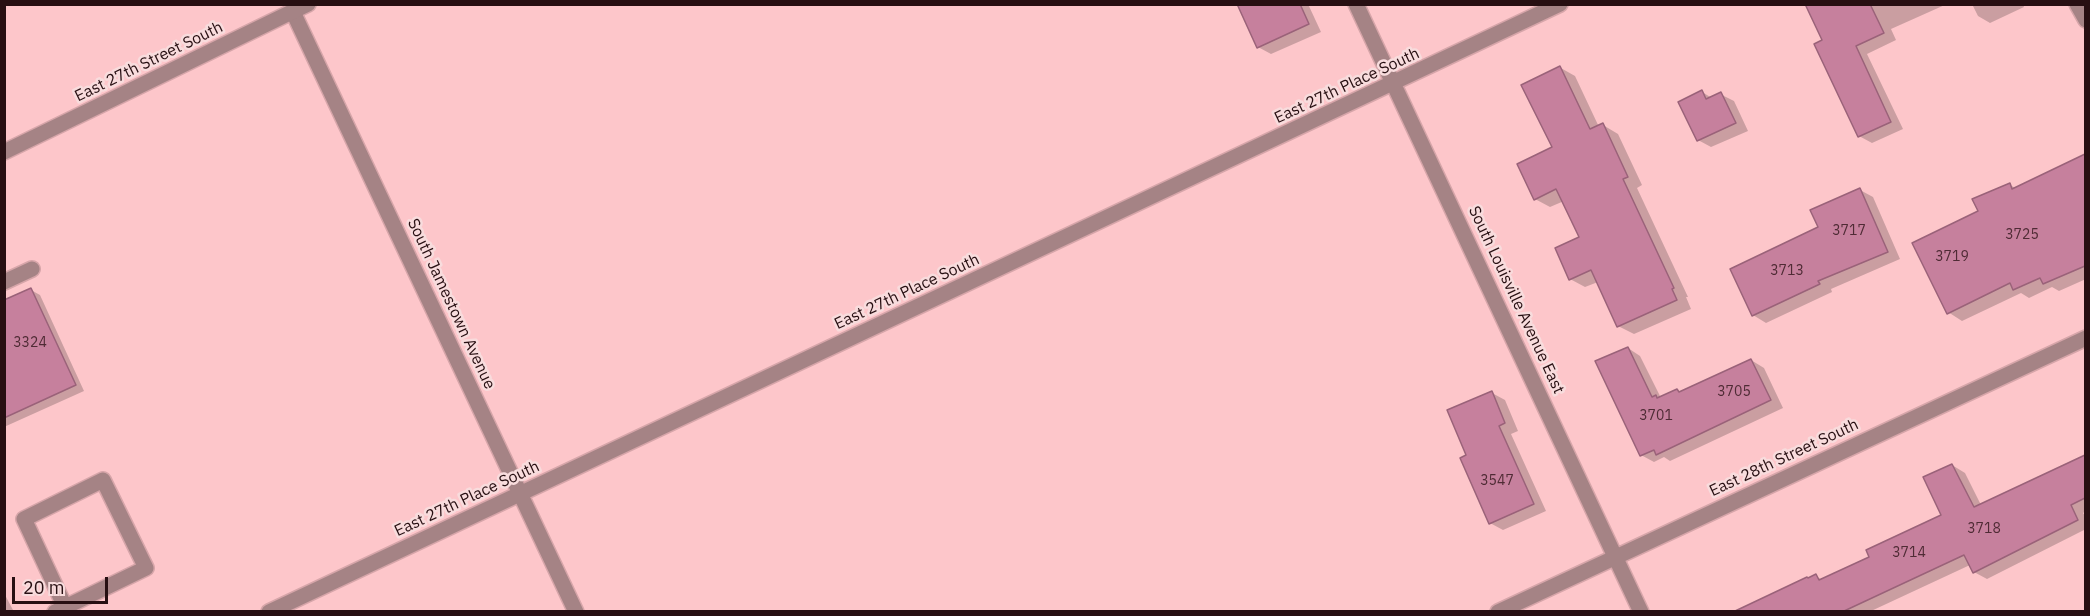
<!DOCTYPE html>
<style>
body{margin:0}
#map{position:relative;width:2090px;height:616px;overflow:hidden;background:#fdc6ca;font-family:"IBM Plex Sans",sans-serif}
canvas{display:block}
.frame{position:absolute;inset:0;border:6px solid #270f12;pointer-events:none}
.scale{position:absolute;left:12px;top:577px;width:96px;height:27px;box-sizing:border-box;border:3px solid #270f12;border-top:0;padding-left:8px;font-size:18px;line-height:21px;white-space:nowrap;color:#270f12;-webkit-text-stroke:4px #f8dcdd;paint-order:stroke}
</style>
<div id="map">
<canvas width="2090" height="616"></canvas>
<div class="frame"></div>
<div class="scale">20 m</div>
</div>
<script>
const g = document.querySelector('canvas').getContext('2d');
g.lineJoin = 'round';
function paint(path, color) { g.fillStyle = color; g.fill(path, 'evenodd'); }
const poly = rows => new Path2D(rows.map(r => 'M' + r).join(''));
function strokePath(path, color, width, dash) { g.strokeStyle = color; g.lineWidth = width; g.lineCap = dash ? 'butt' : 'round'; g.setLineDash(dash || []); g.stroke(path); }
function write(font, color, halo, rows, align = 'center') {
  g.font = font + ' "IBM Plex Sans",sans-serif'; g.lineWidth = 5; g.setLineDash([]); g.textBaseline = 'middle'; g.strokeStyle = halo; g.fillStyle = color; for (const [text, x, y, turn = 0] of rows) {
    g.save(); g.translate(x, y); g.rotate((+turn || 0) * Math.PI / 180); g.textAlign = isNaN(turn) ? turn : align; if (halo) g.strokeText(text, 0, 0); g.fillText(text, 0, 0); g.restore();
  }
}
paint(poly([
 [1239,4,1308,4,1321,32,1271,54,1258,47],
 [1807,4,1947,4,1891,29,1896,40,1867,54,1903,129,1872,143,1859,136,1824,40],
 [1972,4,2023,4,2024,7,1990,23,1978,16],
 [1559,67,1575,76,1599,127,1603,125,1618,134,1642,185,1637,188,1688,297,1686,297,1691,309,1634,334,1618,326,1598,282,1585,287,1570,279,1581,238,1564,201,1550,207,1535,199,1554,148],
 [1702,92,1712,98,1720,94,1734,101,1748,131,1711,147,1698,140],
 [2086,156,2086,279,2059,291,2052,287,2029,298,2021,293,1962,321,1948,312,1979,211,2010,185,2017,189],
 [1860,190,1873,197,1900,259,1831,289,1832,292,1766,323,1753,315,1819,228],
 [31,290,40,295,84,391,4,427,4,302],
 [1628,348,1640,356,1661,398,1677,390,1682,393,1751,360,1764,368,1783,408,1670,461,1664,457,1654,462,1641,455],
 [1492,393,1505,400,1518,431,1511,434,1546,511,1503,530,1490,523,1468,456],
 [2086,456,2086,511,2083,513,2086,517,2086,529,1987,579,1974,572,1970,565,1869,612,1736,612,1816,576,1822,580,1871,558,1943,516,1952,465,1965,473,1981,505],
 [4,593,13,610,10,612,4,612]
]), '#0003');
const building = poly([
 [1237,4,1300,4,1309,24,1257,48,1237,4],
 [1805,4,1870,4,1884,33,1856,46,1891,122,1858,137,1814,44,1822,40,1805,4],
 [1560,66,1590,129,1603,123,1628,177,1623,179,1674,288,1672,289,1677,300,1617,327,1591,270,1569,280,1555,248,1579,237,1556,189,1534,200,1517,164,1552,147,1521,85,1560,66],
 [1702,90,1706,99,1721,92,1736,123,1697,141,1678,102,1702,90],
 [2085,154,2085,266,2043,284,2040,278,2013,290,2010,283,1947,314,1912,243,1978,211,1972,199,2010,183,2012,189,2085,154],
 [1860,188,1888,252,1818,281,1820,284,1752,316,1730,269,1818,227,1810,210,1860,188],
 [31,288,76,385,4,418,4,300,31,288],
 [1628,347,1652,397,1656,395,1657,398,1677,389,1679,392,1751,359,1771,400,1656,455,1654,450,1640,456,1595,361,1628,347],
 [1492,391,1505,423,1499,426,1534,504,1489,524,1460,458,1466,455,1447,410,1492,391],
 [2085,455,2085,498,2071,505,2078,520,1973,573,1964,555,1842,612,1733,612,1807,577,1808,578,1816,574,1819,580,1869,557,1866,550,1941,515,1923,477,1952,464,1974,507,2085,455]
]);
paint(building, '#c6809d');
strokePath(building, '#9a6279', 1.5);
const service = poly([
 [4,282,32,269],
 [55,612,146,568,103,480,24,519,65,607]
]);
const minor = poly([
 [1356,4,1641,612],
 [2077,4,2086,20],
 [293,12,576,612],
 [269,612,1560,4],
 [1498,612,2086,338]
]);
const tertiary = poly([
 [4,152,308,4]
]);
strokePath(service, '#d6a5a9', 18);
strokePath(minor, '#d6a5a9', 18);
strokePath(tertiary, '#d6a5a9', 18);
strokePath(service, '#a58385', 15);
strokePath(minor, '#a58385', 15);
strokePath(tertiary, '#a58385', 15);
write('14px', '#4f2b35', null, [
 ["3717",1849,231],
 ["3725",2022,235],
 ["3719",1952,257],
 ["3713",1787,271],
 ["3324",30,343],
 ["3705",1734,392],
 ["3701",1656,416],
 ["3547",1497,481],
 ["3718",1984,529],
 ["3714",1909,553]
]);
write('16px', '#270f12', '#f8dcdd', [
 ["East 27th Street South",149,62,-26],
 ["East 27th Place South",1347,86,-25],
 ["East 27th Place South",907,292,-25],
 ["South Louisville Avenue East",1516,300,65],
 ["South Jamestown Avenue",451,304,65],
 ["East 28th Street South",1784,458,-25],
 ["East 27th Place South",467,499,-25]
]);
</script>
